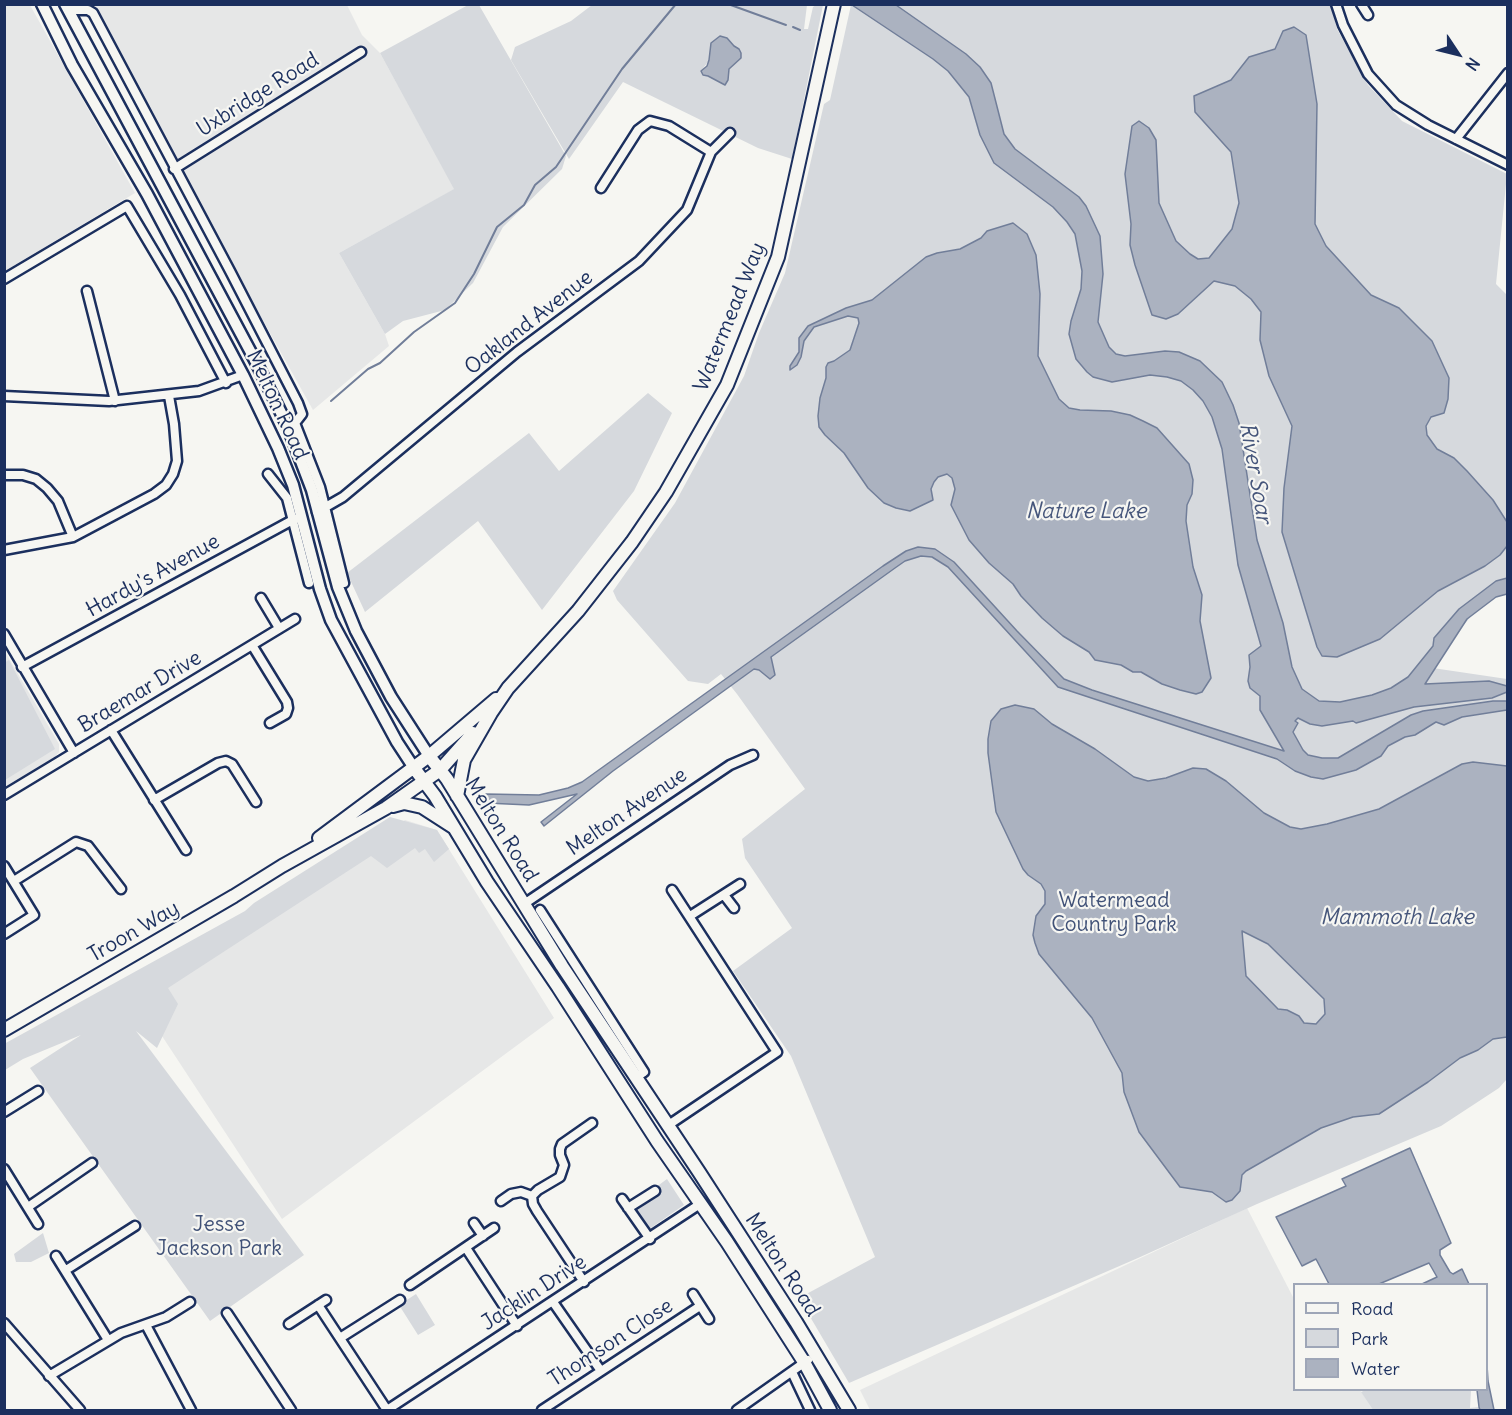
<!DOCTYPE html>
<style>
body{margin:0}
#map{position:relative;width:1512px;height:1415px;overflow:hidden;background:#f6f6f2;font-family:Delius,sans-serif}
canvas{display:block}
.frame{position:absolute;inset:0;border:6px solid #1b2f5e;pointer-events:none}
.legend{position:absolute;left:1293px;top:1283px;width:195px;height:108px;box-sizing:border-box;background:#f6f6f2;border:2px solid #9ea6b7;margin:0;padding:8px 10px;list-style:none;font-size:18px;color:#1b2f5e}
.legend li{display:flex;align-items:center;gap:12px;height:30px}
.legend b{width:30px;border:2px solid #9ea6b7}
.north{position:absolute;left:1428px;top:24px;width:60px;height:60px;-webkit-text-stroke:4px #f6f6f2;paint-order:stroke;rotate:125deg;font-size:16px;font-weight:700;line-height:24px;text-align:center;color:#1b2f5e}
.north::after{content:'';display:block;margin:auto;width:21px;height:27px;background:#1b2f5e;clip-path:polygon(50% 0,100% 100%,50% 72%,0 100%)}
</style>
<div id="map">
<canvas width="1512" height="1415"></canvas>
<div class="frame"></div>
<ul class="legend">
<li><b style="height:8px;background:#f6f6f2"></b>Road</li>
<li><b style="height:16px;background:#d6d9dd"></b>Park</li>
<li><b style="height:16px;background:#abb2c0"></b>Water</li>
</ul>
<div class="north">N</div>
</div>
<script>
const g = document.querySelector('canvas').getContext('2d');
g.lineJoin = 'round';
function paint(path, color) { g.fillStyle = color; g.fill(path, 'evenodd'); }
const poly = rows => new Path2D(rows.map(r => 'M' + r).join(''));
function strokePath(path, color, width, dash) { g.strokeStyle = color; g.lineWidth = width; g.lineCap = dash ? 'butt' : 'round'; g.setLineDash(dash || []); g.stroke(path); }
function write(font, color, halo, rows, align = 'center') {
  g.font = font + ' Delius,sans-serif'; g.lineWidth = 4.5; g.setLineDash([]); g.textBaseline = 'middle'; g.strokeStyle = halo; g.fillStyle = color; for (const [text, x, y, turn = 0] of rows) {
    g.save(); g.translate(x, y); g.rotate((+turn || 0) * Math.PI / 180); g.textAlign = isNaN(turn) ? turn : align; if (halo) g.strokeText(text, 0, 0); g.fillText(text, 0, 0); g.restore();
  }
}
paint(poly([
 [4,5,30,5,135,193,5,271],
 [83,5,347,5,362,35,380,53,455,189,339,253,385,334,389,346,313,410,233,267,96,12],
 [4,650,59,744,59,752,55,757,5,787],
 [405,820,437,830,554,1018,282,1219,141,1004],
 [1247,1208,1294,1299,1294,1390,1360,1390,1373,1410,870,1410,860,1390]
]), '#e6e7e7');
paint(poly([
 [934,4,1331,5,1337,29,1368,85,1402,121,1507,174,1496,284,1508,296,1507,576,1426,667,1507,679,1507,1079,1499,1088,1441,1126,1257,1204,1138,1258,849,1383,799,1298,875,1257,791,1056,733,971,792,928,745,858,742,839,805,789,737,694,721,674,708,684,688,681,617,600,613,591,675,503,744,376,759,333,785,273,824,104,830,100,851,5],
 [468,5,479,5,566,156,562,169,503,227,473,283,445,310,403,321,385,334,339,253,454,189,380,53],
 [592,5,807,5,804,29,808,29,813,7,816,5,823,5,792,159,758,148,623,82,569,159,511,60,515,47,571,21],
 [726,38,741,58,729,69,729,76,717,81,701,71],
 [648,393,672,413,634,491,542,610,478,521,365,612,347,573,529,433,559,471],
 [9,660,55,749,5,780,4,663],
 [390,817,437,830,449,849,434,862,425,849,419,853,415,848,387,868,371,856,168,988,178,1004,157,1048,136,1031,304,1255,210,1321,30,1068,81,1035,23,1059,5,1070,4,1044,245,911,254,903],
 [667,1179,684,1205,645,1232,628,1208],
 [43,1233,49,1253,31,1262,16,1262,14,1254],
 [416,1294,435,1325,418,1335,399,1305],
 [1366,1390,1471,1390,1470,1408,1479,1407,1480,1410,1373,1410,1361,1392]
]), '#d6d9dd');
const water = poly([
 [852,5,896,5,966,54,980,67,991,83,1004,134,1015,149,1079,197,1086,206,1100,236,1103,274,1098,322,1109,347,1116,354,1125,356,1165,351,1179,352,1200,361,1222,382,1233,405,1239,423,1257,540,1283,623,1292,667,1302,689,1319,701,1340,702,1372,695,1391,688,1408,677,1433,646,1434,638,1459,609,1496,581,1507,578,1507,594,1496,597,1467,619,1425,684,1489,681,1507,686,1507,692,1492,698,1414,707,1356,723,1353,721,1322,726,1310,724,1298,718,1295,721,1298,723,1293,732,1303,750,1308,755,1322,758,1338,758,1411,715,1423,711,1493,701,1507,701,1507,710,1462,717,1444,725,1436,722,1415,735,1405,737,1388,746,1381,756,1356,770,1323,779,1311,777,1295,771,1277,759,1058,687,948,567,932,557,921,556,905,561,895,568,771,657,775,675,770,679,759,670,754,669,613,771,544,826,541,822,577,794,529,805,486,803,486,794,539,795,568,788,582,782,883,566,906,551,918,547,935,549,954,562,1017,631,1064,679,1092,690,1284,751,1260,710,1260,696,1250,688,1248,681,1250,667,1249,655,1261,646,1238,565,1222,449,1212,417,1203,401,1193,390,1181,381,1167,377,1150,375,1112,382,1093,377,1087,372,1076,359,1069,334,1071,321,1081,289,1082,271,1075,234,1067,222,1053,207,994,163,980,135,969,97,948,71,933,59,852,5],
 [1294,27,1306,35,1317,104,1315,224,1326,246,1371,295,1399,308,1432,341,1449,378,1448,399,1444,413,1431,417,1426,426,1427,435,1437,449,1454,458,1467,471,1493,500,1507,522,1507,546,1500,555,1485,566,1438,591,1380,639,1337,657,1322,656,1317,647,1282,532,1284,488,1292,426,1269,376,1260,340,1261,312,1251,299,1235,286,1214,281,1178,314,1166,319,1152,315,1135,265,1130,245,1131,224,1125,174,1132,126,1139,121,1149,128,1156,140,1159,203,1176,241,1190,254,1198,259,1209,258,1232,229,1239,203,1231,152,1195,112,1194,96,1231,80,1249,57,1275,49,1283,31,1294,27],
 [720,36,727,38,734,46,739,49,741,53,741,58,729,69,728,80,725,85,708,76,703,75,701,71,707,66,709,60,711,43,720,36],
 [1013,223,1027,234,1036,255,1040,294,1038,356,1059,399,1069,408,1080,410,1111,411,1130,415,1143,421,1157,428,1189,464,1193,480,1192,494,1187,505,1186,521,1193,567,1202,595,1200,621,1211,678,1202,692,1196,694,1180,690,1162,684,1141,672,1133,672,1121,665,1095,660,1089,652,1063,636,1042,618,1021,596,1013,584,989,563,969,540,951,505,955,489,952,478,947,474,938,477,934,482,931,489,933,500,910,511,896,508,884,503,868,488,844,453,825,435,819,427,818,416,820,398,826,378,826,367,828,363,834,361,850,350,859,323,858,318,848,316,814,327,804,341,801,357,797,365,790,370,790,366,799,352,799,338,808,326,846,308,872,300,926,257,937,253,960,249,981,238,987,231,1013,223],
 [1015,705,1034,709,1052,724,1095,749,1134,777,1148,781,1166,778,1193,768,1206,769,1226,781,1264,813,1290,827,1301,829,1327,824,1379,809,1462,764,1473,762,1507,766,1507,1037,1493,1039,1478,1050,1460,1058,1428,1082,1379,1114,1353,1117,1321,1128,1246,1171,1242,1175,1240,1191,1232,1200,1226,1202,1212,1192,1180,1187,1139,1132,1124,1092,1122,1073,1092,1018,1039,954,1035,943,1033,935,1036,916,1045,904,1045,891,1041,884,1028,875,1023,869,996,812,988,753,988,739,991,721,1001,709,1015,705],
 [1242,931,1268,944,1324,999,1325,1014,1316,1024,1304,1023,1299,1016,1287,1010,1278,1009,1246,976,1242,931],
 [1410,1148,1451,1243,1440,1250,1440,1255,1450,1272,1453,1274,1462,1269,1469,1284,1422,1284,1437,1277,1429,1263,1379,1284,1329,1284,1316,1259,1302,1266,1276,1217,1346,1186,1342,1179,1410,1148],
 [1487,1365,1488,1381,1494,1410,1480,1410,1479,1407,1477,1390,1486,1390,1487,1365]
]);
paint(water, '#abb2c0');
strokePath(water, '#717e99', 1.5);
strokePath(poly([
 [728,4,786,25],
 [793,27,800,30],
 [331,401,368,369,380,363,414,332,455,303,474,274,497,227,524,205,535,185,556,167,622,69,676,4]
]), '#717e99', 2);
const minor = poly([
 [1336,4,1343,25,1368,74,1396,105,1428,125,1508,165],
 [1361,4,1368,15],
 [68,10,88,10,93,13,230,271,298,403,302,414,295,423,288,427],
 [1456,139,1508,73],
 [174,169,361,52],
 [601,188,638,130,650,121,669,126,711,152],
 [4,279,127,206,180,295,226,383],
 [87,291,115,401],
 [4,396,109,401,199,391,243,375],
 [295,423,320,487,344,583],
 [268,474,287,498,309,583],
 [4,475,23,475,36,479,47,488,58,501,73,537],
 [317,512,343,497,517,352,639,261,687,210,711,152,730,133],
 [4,550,73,537,154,494,166,485,173,474,177,461,174,424,169,396],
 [261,598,279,628],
 [4,634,74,753],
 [252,645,287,702,288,708,286,714,270,723],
 [22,667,289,522,301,517],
 [111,730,186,850],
 [4,795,295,619],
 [154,800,218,763,226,761,232,764,256,802],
 [4,866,34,915,4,934],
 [14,881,76,842,88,846,121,889],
 [724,895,734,908],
 [524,904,730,765,753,755],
 [540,910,644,1072,636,1077],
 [690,916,740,884],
 [4,1112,38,1091],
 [667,1126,777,1052,672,890],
 [4,1169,38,1224],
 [532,1196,533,1204,537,1211,584,1282],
 [622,1199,650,1239],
 [501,1201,511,1194,521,1192,532,1196,538,1190,560,1177,564,1165,560,1155,560,1149,562,1144,592,1123],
 [28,1207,92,1163],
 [628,1208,655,1191],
 [474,1223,483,1236],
 [466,1248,517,1326],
 [56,1256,108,1340],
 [66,1270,135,1226],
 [410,1285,494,1228],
 [693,1294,709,1319],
 [553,1302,601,1371],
 [318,1305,387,1410],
 [227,1313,291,1410],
 [4,1323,80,1410],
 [289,1324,326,1300],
 [146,1325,191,1410],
 [340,1338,400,1300],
 [792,1372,810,1410],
 [49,1376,121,1333,166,1317,190,1302],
 [387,1410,700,1204],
 [542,1410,700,1306],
 [737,1410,808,1360]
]);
const major = poly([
 [42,4,72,65,147,194,243,375,278,448,293,485,320,589,331,620,397,742,414,768],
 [65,4,256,362,288,427,312,490,338,587,356,631,391,697,429,756]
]);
const highway = poly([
 [429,756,447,779,562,966,699,1172,796,1322,849,1410],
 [414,768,435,796,487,882,558,987,657,1141,727,1242,804,1362,830,1410],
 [457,796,464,760,491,713,508,688,578,611,632,542,666,492,727,385,778,257,834,4],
 [393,806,404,803,422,807,453,827],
 [319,838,429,756,496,699],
 [4,1030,234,896,282,866,386,808,440,770,473,733]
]);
strokePath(minor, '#1b2f5e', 13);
strokePath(major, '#1b2f5e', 15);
strokePath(highway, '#1b2f5e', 16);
strokePath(minor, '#f6f6f2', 8);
strokePath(major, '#f6f6f2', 10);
strokePath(highway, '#f6f6f2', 12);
write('21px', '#1b2f5e', '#f6f6f2', [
 ["Uxbridge Road",258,95,-32],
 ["Watermead Way",730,317,-68],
 ["Oakland Avenue",529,323,-38],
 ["Melton Road",277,405,65],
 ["Hardy's Avenue",153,576,-29],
 ["Braemar Drive",140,692,-31],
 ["Melton Avenue",627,812,-34],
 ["Melton Road",501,830,58],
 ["Troon Way",134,932,-30],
 ["Melton Road",782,1265,57],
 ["Jacklin Drive",534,1293,-33],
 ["Thomson Close",611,1343,-33]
]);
write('21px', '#405177', '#f6f6f2', [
 ["Watermead",1114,901],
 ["Country Park",1114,925],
 ["Jesse",219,1225],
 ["Jackson Park",219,1249]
]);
write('italic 22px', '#46567b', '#f6f6f2', [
 ["River Soar",1255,473,80],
 ["Nature Lake",1086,512],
 ["Mammoth Lake",1397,918]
]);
</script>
